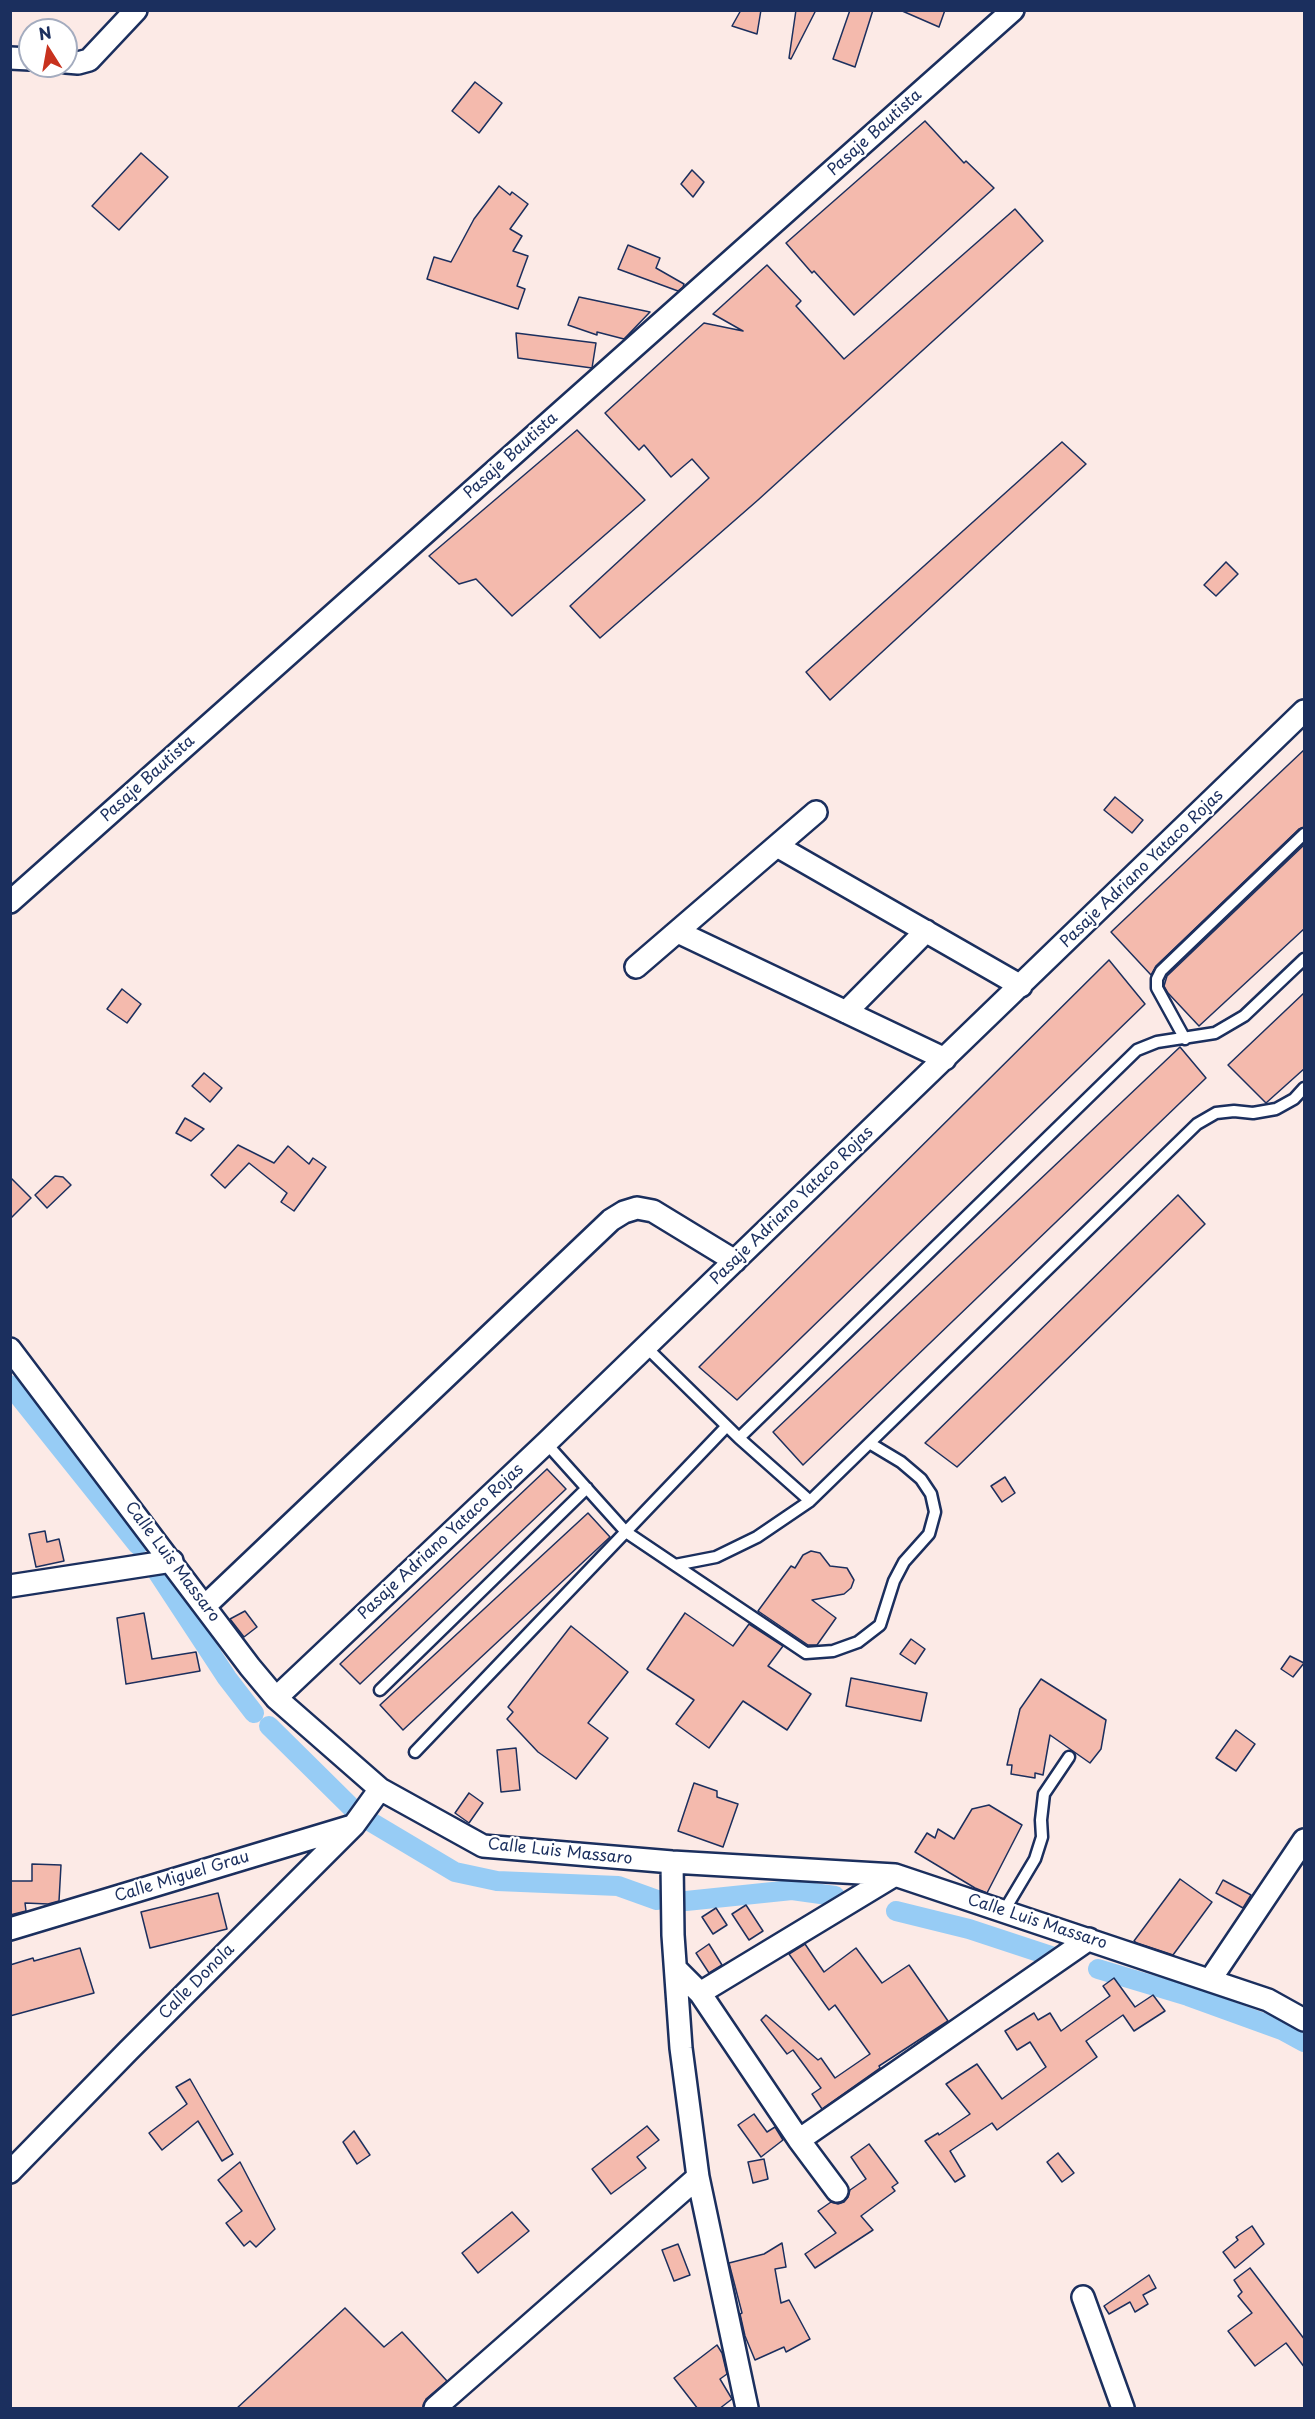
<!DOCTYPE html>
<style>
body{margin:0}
#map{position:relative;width:1315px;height:2419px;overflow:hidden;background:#fceae6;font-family:"Playpen Sans",sans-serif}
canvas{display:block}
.frame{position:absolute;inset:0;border:12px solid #1b2f5e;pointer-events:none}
.north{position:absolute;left:18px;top:18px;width:60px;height:60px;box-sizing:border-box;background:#fff;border:2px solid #a4acbf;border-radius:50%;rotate:349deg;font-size:16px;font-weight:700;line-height:24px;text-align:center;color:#1b2f5e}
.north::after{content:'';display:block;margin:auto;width:21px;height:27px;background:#c8321e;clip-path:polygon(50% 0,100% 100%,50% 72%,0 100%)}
</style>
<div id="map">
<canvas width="1315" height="2419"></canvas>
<div class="frame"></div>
<div class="north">N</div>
</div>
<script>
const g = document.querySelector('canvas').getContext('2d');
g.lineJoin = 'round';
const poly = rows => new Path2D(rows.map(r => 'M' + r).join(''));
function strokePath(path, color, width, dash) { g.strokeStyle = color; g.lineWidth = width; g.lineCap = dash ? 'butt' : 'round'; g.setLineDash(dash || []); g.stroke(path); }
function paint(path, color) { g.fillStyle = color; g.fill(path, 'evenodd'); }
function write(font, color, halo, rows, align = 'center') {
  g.font = font + ' "Playpen Sans",sans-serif'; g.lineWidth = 4.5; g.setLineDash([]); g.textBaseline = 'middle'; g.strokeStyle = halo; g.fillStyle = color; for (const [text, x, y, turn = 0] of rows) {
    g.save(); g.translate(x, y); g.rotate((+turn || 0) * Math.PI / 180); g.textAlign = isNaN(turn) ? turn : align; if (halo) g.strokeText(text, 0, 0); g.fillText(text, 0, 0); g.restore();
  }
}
strokePath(poly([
 [10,1385,138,1545],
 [158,1573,227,1678,254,1713],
 [269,1726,352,1808],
 [366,1819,455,1872,497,1881,618,1886,657,1900],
 [686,1901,792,1890,835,1896],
 [896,1911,969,1929,1060,1959],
 [1098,1969,1188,1996,1282,2030,1304,2042]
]), '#97ccf5', 20);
const building = poly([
 [741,10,761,10,757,34,732,26,741,10],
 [796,10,816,10,791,59,789,58,796,10],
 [850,10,873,10,855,67,833,59,850,10],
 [900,10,945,10,939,27,900,10],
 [475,82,502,103,479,133,452,111,475,82],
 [925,121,964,163,966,161,994,188,854,315,814,271,812,273,786,243,925,121],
 [141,153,168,177,119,230,92,206,141,153],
 [692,170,704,182,693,197,681,184,692,170],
 [499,186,510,195,512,192,528,204,510,229,522,236,513,251,528,256,517,286,525,289,518,309,427,279,434,257,451,262,474,219,499,186],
 [1015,209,1043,241,758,500,600,638,570,606,709,478,692,459,671,477,644,445,639,450,605,413,704,323,743,331,713,314,767,265,801,301,796,306,844,359,1015,209],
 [628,245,660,258,656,268,684,284,683,287,678,291,618,269,628,245],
 [579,297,650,312,624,339,597,332,597,335,568,325,579,297],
 [516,333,596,343,592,368,518,358,516,333],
 [577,430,645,500,512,616,476,579,459,584,429,556,577,430],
 [1062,442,1086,464,830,700,806,672,1062,442],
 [1226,562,1238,574,1216,596,1204,585,1226,562],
 [1305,749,1305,827,1299,829,1156,966,1151,975,1111,932,1305,749],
 [1115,797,1143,820,1132,833,1104,810,1115,797],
 [1305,844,1305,928,1199,1026,1168,993,1164,986,1167,976,1305,844],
 [1109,960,1145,1004,737,1400,699,1367,1109,960],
 [122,989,141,1004,127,1023,107,1009,122,989],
 [1305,992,1305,1068,1266,1103,1228,1065,1305,992],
 [1180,1047,1206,1078,803,1465,773,1432,1180,1047],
 [204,1073,222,1088,210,1102,192,1086,204,1073],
 [185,1118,204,1129,191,1141,176,1133,185,1118],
 [238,1145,274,1163,288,1146,309,1164,313,1158,326,1167,294,1211,281,1202,287,1193,249,1163,225,1188,211,1175,238,1145],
 [55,1176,63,1177,71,1185,47,1208,35,1195,55,1176],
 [10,1177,31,1198,10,1219,10,1177],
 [1178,1195,1205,1224,957,1467,925,1443,1178,1195],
 [547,1469,566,1489,360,1684,340,1664,547,1469],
 [1005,1477,1015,1493,1002,1502,991,1486,1005,1477],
 [588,1513,610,1537,403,1730,380,1705,588,1513],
 [45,1531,47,1542,59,1539,64,1561,36,1567,29,1534,45,1531],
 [811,1551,820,1553,830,1566,847,1568,854,1580,851,1588,844,1594,812,1600,836,1618,817,1645,808,1645,758,1611,791,1566,795,1568,803,1555,811,1551],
 [245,1611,257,1627,244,1637,230,1619,245,1611],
 [144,1613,152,1659,196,1652,200,1671,126,1684,117,1618,144,1613],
 [685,1613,733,1646,749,1624,783,1646,768,1666,811,1694,787,1730,743,1701,709,1748,676,1724,694,1700,647,1669,685,1613],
 [571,1626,628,1672,588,1723,608,1738,576,1779,538,1752,507,1719,513,1712,508,1707,571,1626],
 [911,1639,925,1649,915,1664,900,1654,911,1639],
 [1290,1656,1304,1663,1293,1677,1281,1669,1290,1656],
 [851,1678,927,1693,921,1721,846,1706,851,1678],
 [1041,1679,1106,1720,1101,1749,1090,1763,1050,1735,1043,1775,1035,1773,1035,1778,1011,1774,1012,1765,1007,1765,1020,1709,1041,1679],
 [1236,1730,1255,1744,1236,1771,1216,1758,1236,1730],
 [516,1748,520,1790,501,1792,497,1750,516,1748],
 [694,1783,717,1791,717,1797,738,1804,723,1847,678,1831,694,1783],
 [469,1793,483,1803,469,1823,455,1813,469,1793],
 [989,1805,1022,1825,987,1893,975,1888,915,1852,927,1833,935,1838,938,1829,954,1839,972,1809,989,1805],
 [32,1864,61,1865,59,1901,48,1904,25,1903,26,1911,10,1915,10,1881,32,1881,32,1864],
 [1180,1879,1212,1902,1173,1955,1137,1943,1134,1941,1180,1879],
 [1223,1880,1251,1895,1243,1908,1216,1893,1223,1880],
 [218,1893,227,1929,150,1948,141,1912,218,1893],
 [746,1905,763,1931,749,1940,732,1914,746,1905],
 [716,1908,727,1925,713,1934,702,1917,716,1908],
 [709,1944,722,1965,709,1973,696,1953,709,1944],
 [805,1944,824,1972,856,1948,882,1983,909,1965,948,2021,879,2066,880,2068,822,2109,812,2094,821,2088,793,2050,787,2054,761,2020,766,2015,818,2060,821,2058,835,2078,870,2054,835,2005,829,2010,789,1954,805,1944],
 [80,1948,94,1993,10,2016,10,1965,33,1958,34,1961,80,1948],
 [1114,1978,1135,2007,1153,1995,1165,2011,1134,2031,1123,2015,1086,2041,1097,2057,997,2130,992,2123,950,2151,965,2176,955,2182,925,2141,938,2133,939,2135,970,2114,946,2084,977,2064,1002,2099,1046,2067,1030,2042,1017,2050,1005,2031,1034,2013,1038,2020,1050,2013,1061,2031,1110,1996,1103,1986,1114,1978],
 [190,2079,233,2154,222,2161,198,2121,162,2150,149,2133,187,2104,176,2087,190,2079],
 [754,2114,767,2132,775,2127,783,2140,761,2157,738,2125,754,2114],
 [647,2126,659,2140,637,2157,646,2168,611,2194,592,2169,647,2126],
 [354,2131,370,2155,357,2164,343,2142,354,2131],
 [869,2144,898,2183,892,2187,895,2191,861,2216,873,2230,815,2268,805,2254,836,2233,818,2211,831,2202,838,2204,844,2202,848,2197,850,2190,866,2179,851,2157,869,2144],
 [1058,2153,1074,2173,1062,2182,1047,2162,1058,2153],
 [764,2159,768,2179,753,2183,748,2162,764,2159],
 [240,2162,275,2229,256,2247,250,2241,244,2246,226,2223,242,2211,218,2180,240,2162],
 [512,2212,529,2231,478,2273,462,2253,512,2212],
 [1252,2226,1264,2244,1235,2268,1223,2252,1238,2240,1236,2237,1252,2226],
 [782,2243,786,2267,775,2269,781,2303,789,2300,810,2339,786,2352,784,2347,755,2360,745,2336,740,2314,742,2313,729,2263,764,2254,782,2243],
 [678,2244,690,2275,674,2281,662,2250,678,2244],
 [1250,2268,1305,2340,1305,2368,1286,2343,1255,2366,1228,2331,1252,2313,1238,2296,1242,2292,1234,2280,1250,2268],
 [1149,2275,1156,2288,1143,2295,1148,2304,1135,2312,1130,2302,1109,2314,1104,2306,1149,2275],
 [345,2308,384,2347,402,2332,447,2381,426,2399,423,2409,236,2409,345,2308],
 [717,2345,722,2353,727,2374,720,2379,732,2399,719,2409,698,2409,674,2378,717,2345]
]);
paint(building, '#f4baad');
strokePath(building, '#1b2f5e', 1.5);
const lane = poly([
 [1185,1039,1157,988,1157,979,1161,971,1304,834],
 [646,1347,739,1438,1137,1050,1157,1042,1215,1033,1244,1016,1304,959],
 [739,1438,810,1501],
 [546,1443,626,1532,675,1565,716,1557,757,1537,810,1501,1197,1124,1216,1113,1234,1111,1253,1113,1276,1109,1294,1099,1304,1088],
 [675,1565,806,1653,833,1651,858,1642,880,1625,894,1581,904,1562,929,1534,935,1512,931,1494,921,1479,901,1462,871,1444],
 [380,1690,587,1488],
 [415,1752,726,1427],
 [1004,1911,1035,1859,1042,1837,1041,1820,1044,1794,1069,1757]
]);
const street = poly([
 [10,58,30,59],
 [66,62,78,63,89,60,136,10],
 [777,846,1021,986],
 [10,902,1013,10],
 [678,932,945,1059],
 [636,967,816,812],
 [846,1012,926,931],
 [10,1349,250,1667,276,1698,380,1789,483,1846,672,1862,895,1875,1268,2000,1304,2020],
 [10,1586,172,1561],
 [205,1606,611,1220,624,1212,637,1208,653,1211,735,1261],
 [276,1698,546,1443,1304,711],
 [672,1862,673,1935,681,2048,698,2177,747,2408],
 [10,1929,352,1826],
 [676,1969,700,1993,799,2140,837,2191],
 [1210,1980,1304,1840],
 [700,1993,895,1875],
 [799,2140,1089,1939],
 [10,2172,128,2051,354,1825,380,1789],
 [1083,2297,1123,2408],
 [435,2408,698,2177]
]);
strokePath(lane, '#1b2f5e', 15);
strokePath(street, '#1b2f5e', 26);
strokePath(lane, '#fff', 10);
strokePath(street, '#fff', 21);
write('16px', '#1b2f5e', '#fff', [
 ["Pasaje Bautista",875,133,-42],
 ["Pasaje Bautista",511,456,-42],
 ["Pasaje Bautista",148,779,-42],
 ["Pasaje Adriano Yataco Rojas",1142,869,-44],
 ["Pasaje Adriano Yataco Rojas",792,1206,-44],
 ["Pasaje Adriano Yataco Rojas",441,1542,-43],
 ["Calle Luis Massaro",172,1562,53],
 ["Calle Luis Massaro",560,1852,6],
 ["Calle Miguel Grau",182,1877,-17],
 ["Calle Luis Massaro",1037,1922,18],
 ["Calle Donola",197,1982,-45]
]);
</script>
